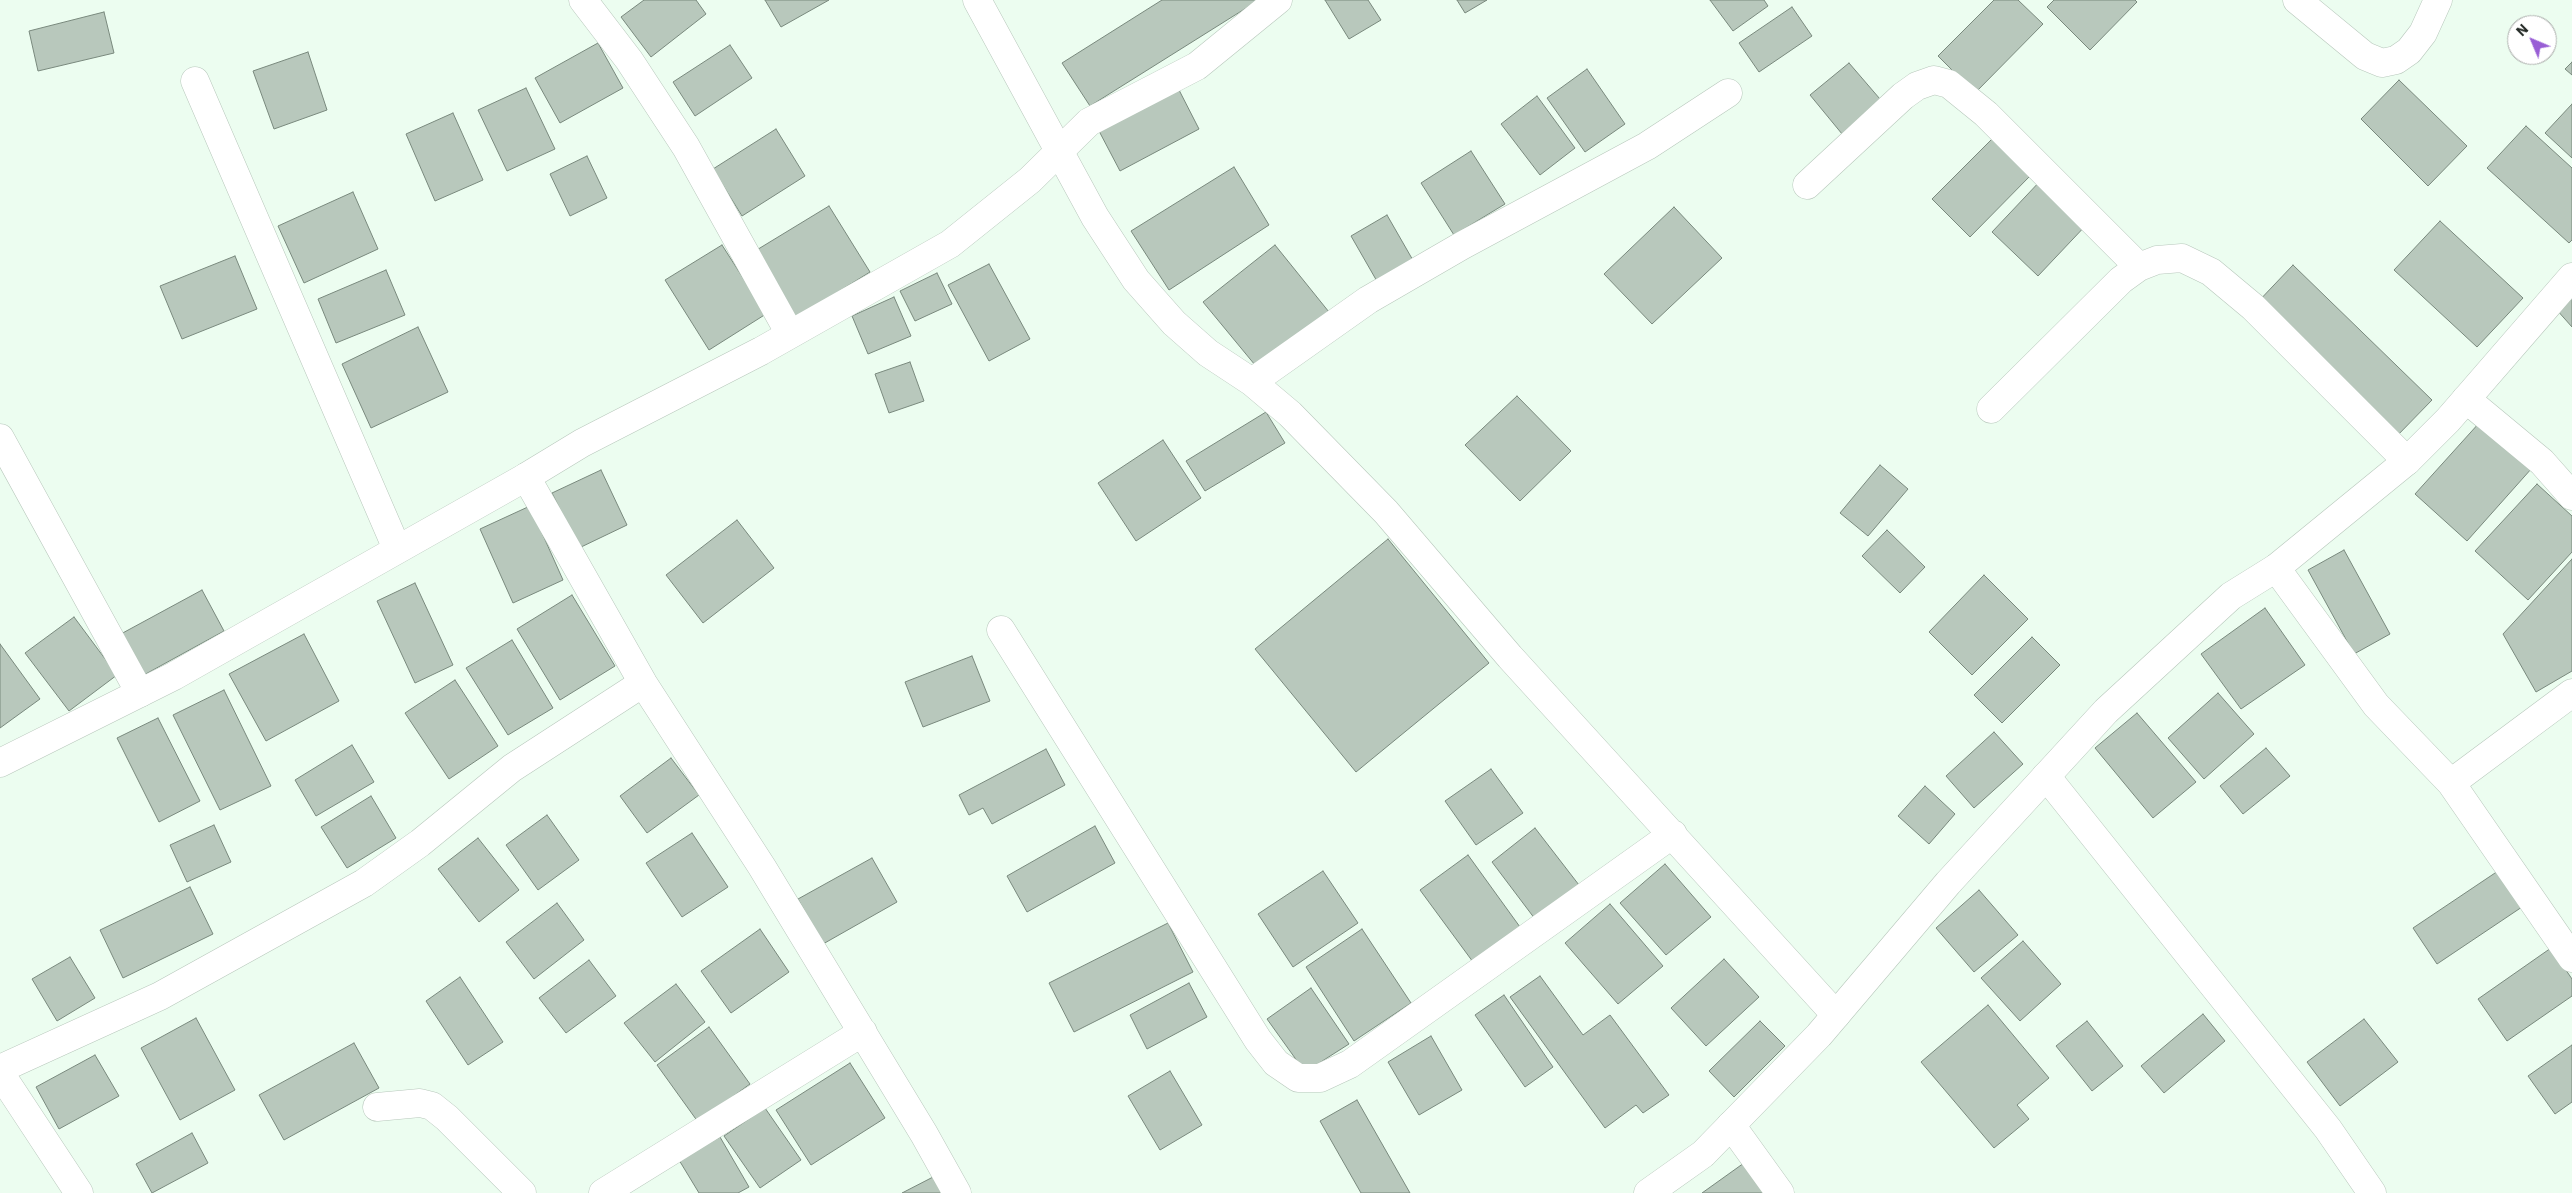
<!DOCTYPE html>
<style>
body{margin:0}
#map{position:relative;width:2572px;height:1193px;overflow:hidden;background:#ecfdf0;font-family:"IBM Plex Sans",sans-serif}
canvas{display:block}
.north{position:absolute;left:2507px;top:15px;width:50px;height:50px;box-sizing:border-box;background:#fff;border:1px solid #a7a9a7;border-radius:50%;rotate:315deg;font-size:14px;font-weight:700;line-height:20px;text-align:center;color:#222824}
.north::after{content:'';display:block;margin:auto;width:18px;height:22px;background:#985ed5;clip-path:polygon(50% 0,100% 100%,50% 72%,0 100%)}
</style>
<div id="map">
<canvas width="2572" height="1193"></canvas>
<div class="north">N</div>
</div>
<script>
const g = document.querySelector('canvas').getContext('2d');
g.lineJoin = 'round';
function paint(path, color) { g.fillStyle = color; g.fill(path, 'evenodd'); }
const poly = rows => new Path2D(rows.map(r => 'M' + r).join(''));
function strokePath(path, color, width, dash) { g.strokeStyle = color; g.lineWidth = width; g.lineCap = dash ? 'butt' : 'round'; g.setLineDash(dash || []); g.stroke(path); }
const building = poly([
 [644,0,696,0,706,14,651,57,621,17,644,0],
 [765,0,829,0,781,27,765,0],
 [1162,0,1259,0,1090,106,1062,63,1162,0],
 [1325,0,1368,0,1381,20,1349,39,1325,0],
 [1457,0,1487,0,1465,13,1457,0],
 [1710,0,1764,0,1768,6,1733,31,1710,0],
 [1994,0,2018,0,2043,24,1975,93,1938,56,1994,0],
 [2054,0,2135,0,2137,2,2090,50,2047,7,2054,0],
 [1792,7,1812,36,1759,72,1739,43,1792,7],
 [104,12,114,53,38,71,29,31,104,12],
 [598,43,623,88,560,123,535,78,598,43],
 [730,45,752,78,695,116,673,82,730,45],
 [308,52,327,110,274,129,253,71,308,52],
 [2572,62,2572,75,2565,69,2572,62],
 [1849,63,1886,106,1847,140,1810,95,1849,63],
 [1587,69,1625,124,1585,152,1547,98,1587,69],
 [2399,80,2467,146,2428,186,2361,119,2399,80],
 [526,88,555,149,507,171,478,110,526,88],
 [1178,88,1199,129,1120,171,1099,131,1178,88],
 [1537,96,1575,148,1540,175,1501,124,1537,96],
 [2572,104,2572,158,2545,133,2572,104],
 [453,113,483,180,435,201,406,134,453,113],
 [2526,126,2572,168,2572,240,2569,243,2487,168,2526,126],
 [776,129,805,176,742,216,713,169,776,129],
 [1992,139,2030,176,1970,237,1932,199,1992,139],
 [1471,151,1505,204,1454,235,1421,183,1471,151],
 [587,156,607,198,570,216,550,174,587,156],
 [1234,167,1269,225,1169,290,1131,231,1234,167],
 [2043,178,2089,222,2038,276,1992,232,2043,178],
 [353,192,378,249,304,283,278,226,353,192],
 [829,206,870,272,796,318,755,251,829,206],
 [1674,207,1722,258,1652,324,1604,274,1674,207],
 [1387,215,1418,269,1382,290,1351,236,1387,215],
 [2440,221,2523,298,2477,347,2394,270,2440,221],
 [722,245,766,314,709,350,665,280,722,245],
 [1275,245,1329,312,1255,365,1203,302,1275,245],
 [235,256,257,309,182,339,160,286,235,256],
 [989,264,1030,339,989,361,948,285,989,264],
 [2293,265,2432,400,2394,439,2255,305,2293,265],
 [386,270,405,315,336,343,318,299,386,270],
 [937,273,952,304,915,321,900,291,937,273],
 [2572,296,2572,327,2556,309,2572,296],
 [894,297,911,336,868,354,852,316,894,297],
 [418,327,448,392,371,428,342,364,418,327],
 [910,362,924,401,889,413,875,374,910,362],
 [1517,396,1571,451,1520,501,1465,445,1517,396],
 [1266,412,1285,443,1205,491,1186,461,1266,412],
 [2480,422,2532,468,2467,541,2415,494,2480,422],
 [1163,440,1201,498,1136,541,1098,483,1163,440],
 [1880,465,1908,489,1868,536,1840,513,1880,465],
 [601,470,627,525,579,548,552,493,601,470],
 [2537,484,2572,516,2572,552,2528,600,2475,551,2537,484],
 [530,506,563,580,513,603,480,529,530,506],
 [737,520,774,568,703,623,666,575,737,520],
 [1887,530,1925,567,1900,593,1862,556,1887,530],
 [1388,539,1489,663,1356,772,1255,649,1388,539],
 [2344,550,2390,634,2354,654,2308,570,2344,550],
 [2572,559,2572,671,2536,692,2503,634,2572,559],
 [1984,575,2028,619,1972,675,1929,632,1984,575],
 [415,583,453,665,415,683,377,601,415,583],
 [202,590,224,631,142,676,119,635,202,590],
 [572,595,615,666,560,700,517,629,572,595],
 [2265,608,2305,665,2241,709,2201,654,2265,608],
 [74,617,117,675,69,711,25,653,74,617],
 [304,634,339,701,266,741,229,674,304,634],
 [2032,637,2060,665,2002,723,1974,695,2032,637],
 [512,640,553,708,508,735,466,668,512,640],
 [0,644,40,699,0,728,0,644],
 [972,656,990,701,923,727,905,682,972,656],
 [455,680,498,746,449,779,405,713,455,680],
 [224,690,271,786,220,810,173,715,224,690],
 [2218,693,2254,734,2204,779,2168,738,2218,693],
 [2137,713,2196,782,2153,818,2095,748,2137,713],
 [158,718,200,801,159,822,117,738,158,718],
 [1994,732,2023,764,1974,808,1946,776,1994,732],
 [352,745,374,782,316,816,295,780,352,745],
 [2266,748,2290,776,2243,814,2220,786,2266,748],
 [1046,749,1065,785,992,824,983,808,969,815,959,795,1046,749],
 [671,758,699,795,647,833,620,796,671,758],
 [1491,769,1523,813,1476,845,1445,801,1491,769],
 [1925,786,1955,814,1929,844,1898,816,1925,786],
 [371,796,396,838,347,868,321,827,371,796],
 [547,815,579,860,538,890,506,845,547,815],
 [214,825,231,862,187,882,170,845,214,825],
 [1095,826,1115,863,1027,912,1007,876,1095,826],
 [1535,828,1579,885,1535,919,1492,862,1535,828],
 [692,833,728,887,682,917,646,863,692,833],
 [478,838,519,890,479,922,438,869,478,838],
 [1468,855,1520,927,1473,962,1420,890,1468,855],
 [872,858,897,902,823,944,798,899,872,858],
 [1665,864,1711,917,1666,955,1620,903,1665,864],
 [1323,871,1358,923,1293,967,1258,914,1323,871],
 [2498,871,2522,907,2437,964,2413,928,2498,871],
 [190,887,213,934,123,978,100,930,190,887],
 [1979,890,2018,935,1974,972,1936,928,1979,890],
 [557,903,584,940,534,979,506,942,557,903],
 [1610,904,1663,966,1618,1004,1565,943,1610,904],
 [1168,923,1193,972,1074,1032,1049,983,1168,923],
 [760,929,789,972,731,1013,701,971,760,929],
 [1362,929,1411,1003,1354,1041,1306,967,1362,929],
 [2023,941,2061,984,2020,1021,1981,978,2023,941],
 [2551,948,2572,979,2572,996,2507,1041,2478,999,2551,948],
 [70,957,95,998,57,1021,32,979,70,957],
 [1724,959,1759,997,1706,1046,1671,1008,1724,959],
 [589,960,616,996,566,1033,539,998,589,960],
 [1540,976,1583,1035,1610,1015,1669,1095,1643,1113,1636,1105,1605,1128,1510,997,1540,976],
 [460,977,503,1042,468,1065,426,1001,460,977],
 [1189,983,1207,1017,1147,1049,1130,1015,1189,983],
 [676,984,705,1022,655,1062,624,1023,676,984],
 [1311,988,1349,1044,1305,1072,1267,1019,1311,988],
 [1504,995,1553,1067,1525,1087,1475,1015,1504,995],
 [1988,1005,2049,1078,2017,1105,2029,1119,1994,1148,1921,1062,1988,1005],
 [2203,1014,2225,1041,2164,1093,2141,1066,2203,1014],
 [196,1018,235,1090,180,1120,141,1048,196,1018],
 [2364,1019,2398,1062,2340,1106,2307,1062,2364,1019],
 [1760,1021,1785,1046,1734,1097,1709,1071,1760,1021],
 [2087,1021,2123,1066,2092,1091,2056,1046,2087,1021],
 [709,1027,750,1084,698,1122,657,1065,709,1027],
 [1431,1036,1462,1090,1419,1115,1388,1062,1431,1036],
 [354,1043,379,1088,284,1140,259,1095,354,1043],
 [2572,1045,2572,1102,2555,1114,2528,1076,2572,1045],
 [95,1055,119,1096,59,1129,36,1087,95,1055],
 [850,1063,885,1118,811,1165,776,1110,850,1063],
 [1170,1071,1202,1125,1160,1150,1128,1096,1170,1071],
 [1357,1100,1410,1193,1361,1193,1320,1121,1357,1100],
 [765,1108,801,1160,760,1188,724,1136,765,1108],
 [192,1133,208,1163,152,1193,136,1164,192,1133],
 [720,1137,749,1187,738,1193,699,1193,679,1160,720,1137],
 [1751,1158,1776,1193,1702,1193,1751,1158],
 [935,1176,944,1193,902,1193,935,1176]
]);
paint(building, '#b8c8bc');
strokePath(building, '#79897d', 1);
const minor = poly([
 [583,0,629,60,686,147,790,334],
 [977,0,1095,217,1136,280,1174,323,1208,353,1252,382,1290,414,1386,512,1510,657,1836,1015],
 [2297,0,2365,56,2382,63,2396,60,2409,51,2423,33,2438,0],
 [195,81,397,549],
 [1807,185,1903,96,1917,86,1934,80,1949,84,1986,114,2139,267],
 [1252,382,1368,300,1463,245,1647,146,1728,93],
 [2466,399,2542,462,2572,496],
 [1991,409,2121,280,2139,267,2157,260,2182,258,2211,272,2253,307,2407,461],
 [0,438,140,693],
 [526,477,643,683,762,867,924,1134,957,1193],
 [2276,568,2376,705,2451,783,2572,958],
 [1001,630,1258,1040,1276,1063,1298,1078,1320,1078,1350,1064,1673,834],
 [2046,776,2328,1129,2372,1193],
 [2451,783,2572,693],
 [0,1069,160,996,364,883,420,843,512,768,643,683],
 [0,1073,79,1193],
 [377,1107,420,1103,432,1106,447,1118,522,1193],
 [1731,1125,1780,1193],
 [603,1193,863,1032]
]);
const tertiary = poly([
 [0,763,174,676,526,477,582,443,761,351,950,244,1030,180,1089,122,1197,66,1278,0],
 [1648,1193,1703,1154,1819,1035,1948,883,2106,711,2231,596,2276,568,2407,461,2448,420,2572,277]
]);
strokePath(minor, '#b7c7bb', 29);
strokePath(tertiary, '#b7c7bb', 29);
strokePath(minor, '#fff', 28);
strokePath(tertiary, '#fff', 28);
</script>
